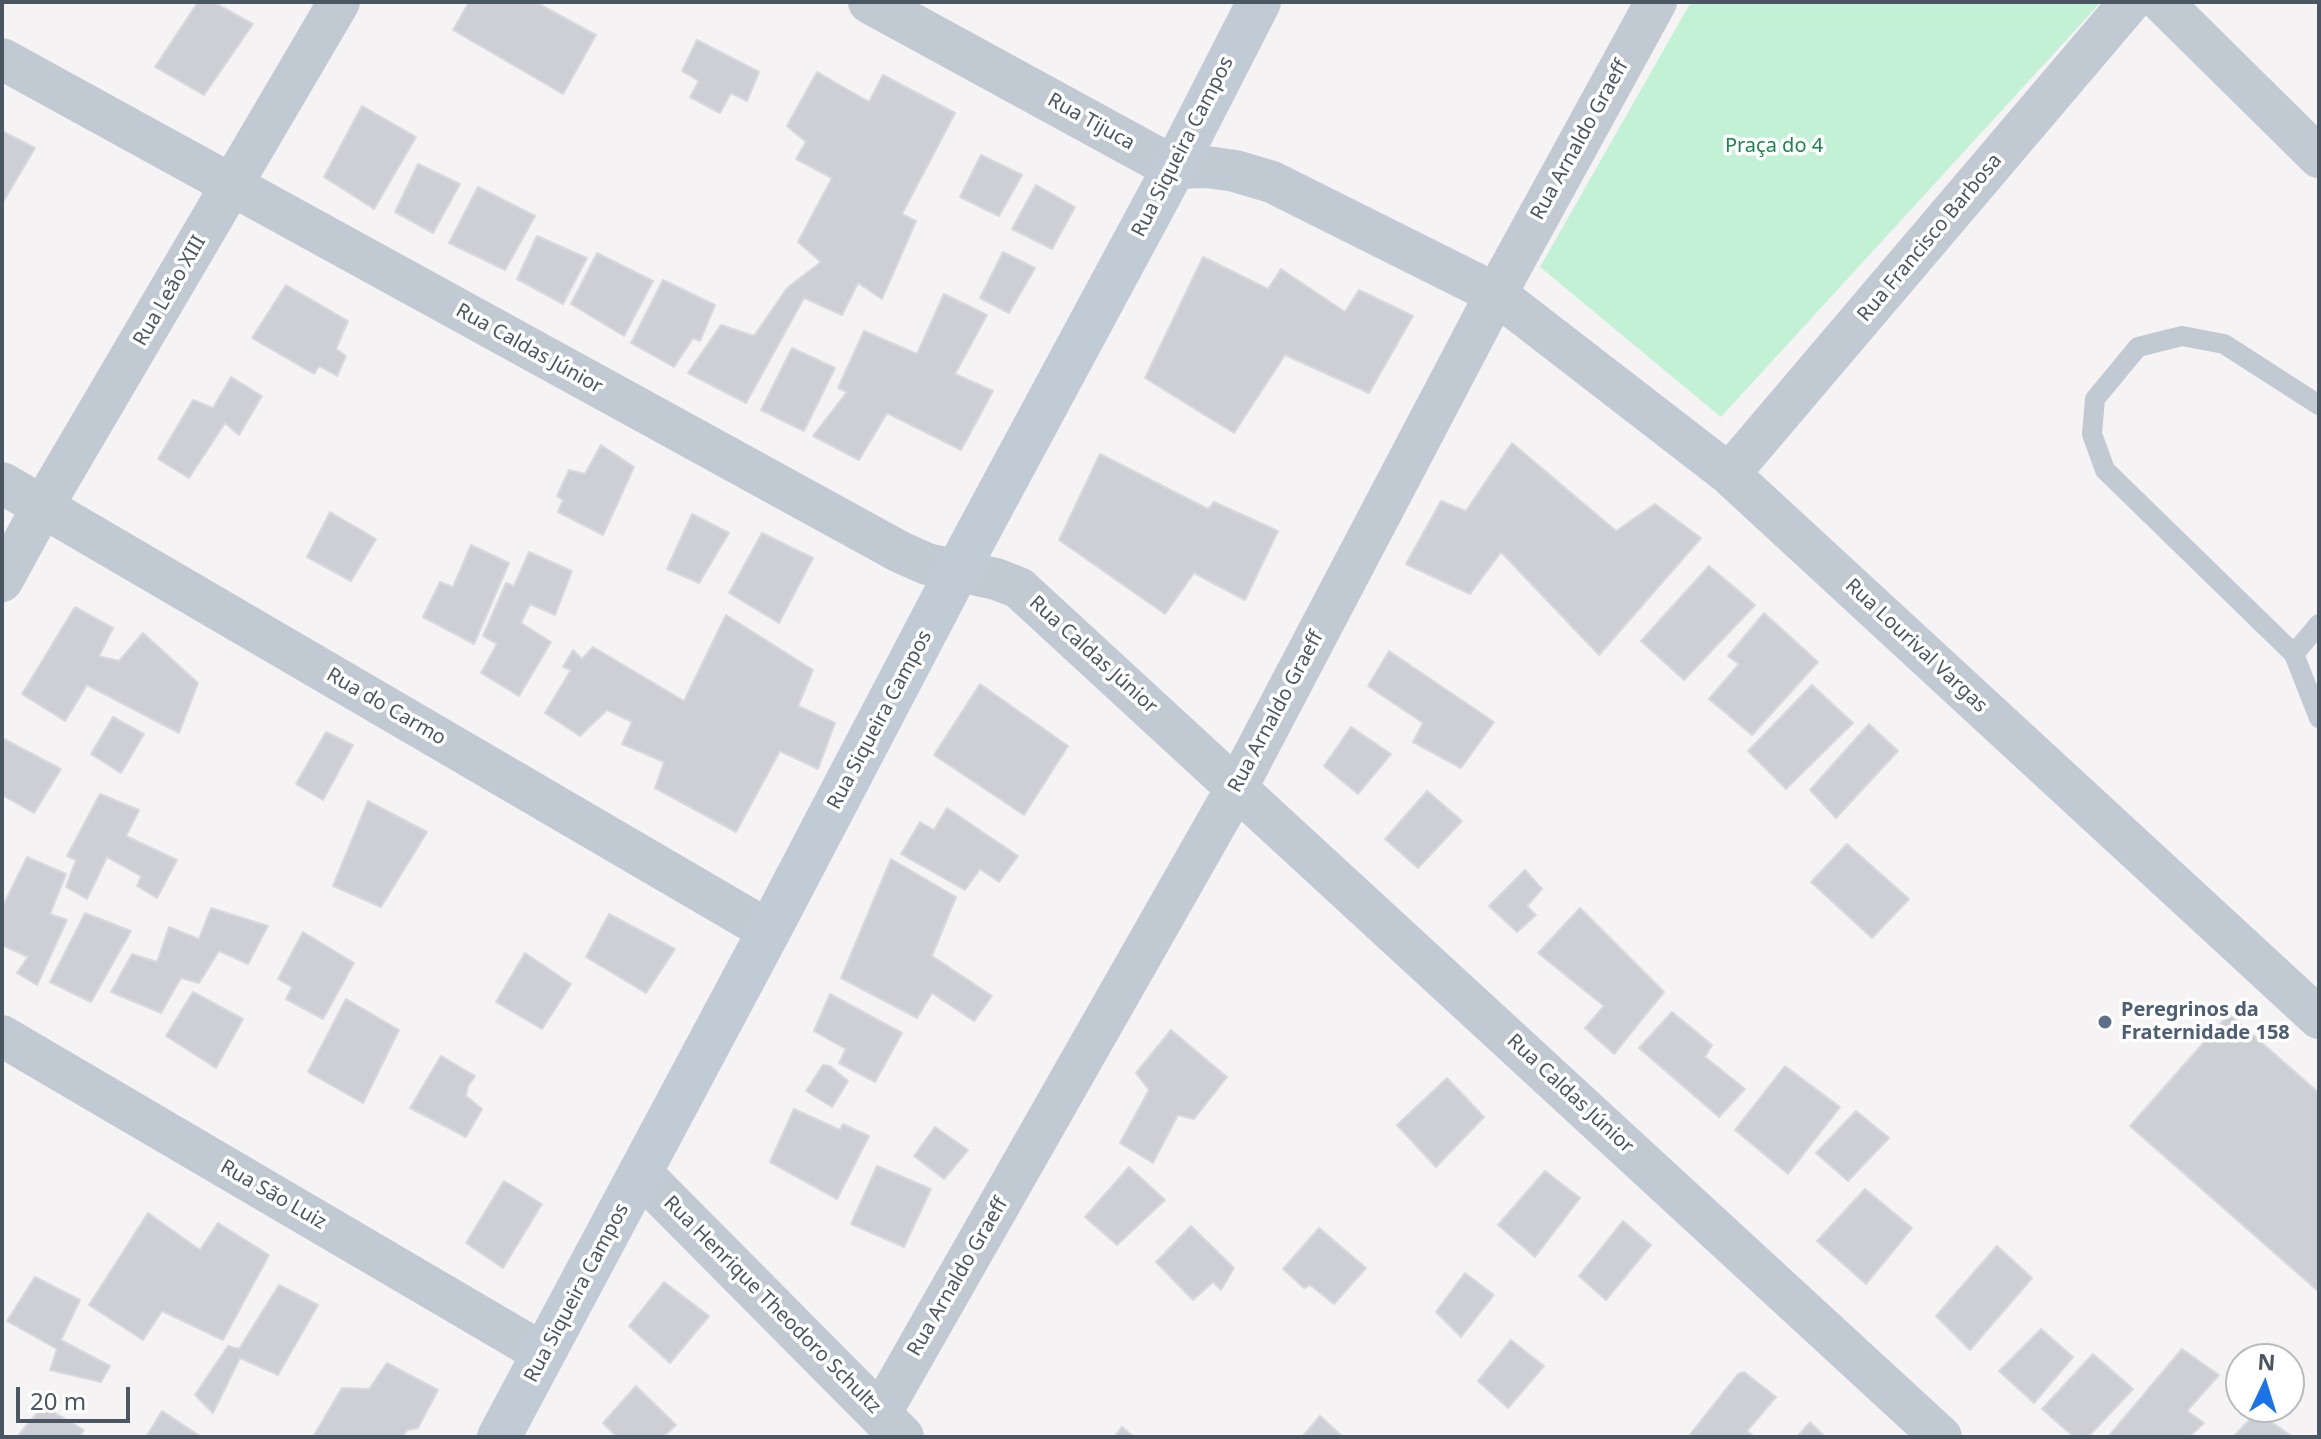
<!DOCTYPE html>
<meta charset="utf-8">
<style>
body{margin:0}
#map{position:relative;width:2321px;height:1439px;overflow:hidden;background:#f5f3f3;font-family:"Noto Sans",sans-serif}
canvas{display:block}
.frame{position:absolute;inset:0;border:4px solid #4a5661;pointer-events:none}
.north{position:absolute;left:2225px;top:1343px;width:80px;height:80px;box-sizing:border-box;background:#fff;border:2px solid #b7bbc0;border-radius:50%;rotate:4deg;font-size:22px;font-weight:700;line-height:32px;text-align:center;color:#4a5661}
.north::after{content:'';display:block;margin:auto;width:28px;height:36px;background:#1a73e8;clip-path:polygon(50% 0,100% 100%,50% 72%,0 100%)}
.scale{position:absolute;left:16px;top:1387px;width:114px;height:36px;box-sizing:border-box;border:4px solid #4a5661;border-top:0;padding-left:10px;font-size:24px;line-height:28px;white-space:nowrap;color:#4a5661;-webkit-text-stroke:6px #fff;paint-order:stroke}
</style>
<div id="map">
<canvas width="2321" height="1439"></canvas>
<div class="frame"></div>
<div class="north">N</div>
<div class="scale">20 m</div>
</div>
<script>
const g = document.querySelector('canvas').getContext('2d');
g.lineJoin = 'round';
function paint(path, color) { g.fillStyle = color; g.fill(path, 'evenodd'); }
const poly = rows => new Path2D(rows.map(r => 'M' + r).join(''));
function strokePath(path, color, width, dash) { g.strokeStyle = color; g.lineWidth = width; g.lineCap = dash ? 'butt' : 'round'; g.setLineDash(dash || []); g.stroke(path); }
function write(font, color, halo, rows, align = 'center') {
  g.font = font + ' "Noto Sans",sans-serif'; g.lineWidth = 7; g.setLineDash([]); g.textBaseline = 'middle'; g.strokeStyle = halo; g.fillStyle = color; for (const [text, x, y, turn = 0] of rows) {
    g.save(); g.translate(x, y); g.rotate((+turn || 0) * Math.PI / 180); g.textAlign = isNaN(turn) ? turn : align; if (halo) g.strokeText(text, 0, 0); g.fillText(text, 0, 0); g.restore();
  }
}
paint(poly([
 [1691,2,2101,2,1721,417,1540,267]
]), '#c3f1d5');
const building = poly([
 [198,2,213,2,253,24,204,95,155,67,198,2],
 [469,2,535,2,596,35,563,94,453,30,469,2],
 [697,40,759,72,747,101,731,93,720,113,690,97,699,81,682,71,697,40],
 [817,72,869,102,883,75,955,113,902,214,916,221,882,299,858,283,842,315,804,298,746,403,688,373,721,325,754,336,787,288,821,262,798,242,832,178,796,159,806,142,787,126,817,72],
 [362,106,416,137,374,209,324,177,362,106],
 [2,131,35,148,3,202,2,201,2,131],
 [981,155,1022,175,999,216,960,197,981,155],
 [418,164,460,184,433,233,395,212,418,164],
 [1036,185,1075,207,1052,249,1012,229,1036,185],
 [478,187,535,216,505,270,449,243,478,187],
 [537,236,587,258,563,304,517,279,537,236],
 [1003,252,1035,268,1009,313,980,298,1003,252],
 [597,253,653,281,624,336,571,304,597,253],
 [1203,257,1268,289,1281,269,1345,312,1359,290,1413,316,1369,393,1285,355,1234,433,1145,378,1203,257],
 [663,280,715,305,700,341,693,338,674,367,631,343,663,280],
 [286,285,348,321,336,349,346,356,337,376,319,366,314,374,252,338,286,285],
 [944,294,987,315,955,374,993,391,961,450,887,413,859,460,813,436,847,392,838,388,864,331,917,354,944,294],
 [792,348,835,368,804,431,761,410,792,348],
 [231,377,262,396,239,435,225,423,189,478,158,459,193,400,213,408,231,377],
 [1512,443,1616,531,1655,504,1701,538,1599,655,1501,552,1470,594,1406,564,1441,501,1466,511,1512,443],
 [601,445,634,467,603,535,558,512,563,500,557,496,569,470,585,474,601,445],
 [1100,454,1208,509,1214,502,1278,531,1245,600,1194,573,1165,614,1059,540,1100,454],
 [330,512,376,539,351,581,307,557,330,512],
 [692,514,729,533,699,583,667,569,692,514],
 [762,533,813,558,779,623,729,593,762,533],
 [471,545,509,563,474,644,423,617,440,582,453,587,471,545],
 [529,552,572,571,555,615,530,604,521,623,551,642,519,696,481,673,497,644,483,636,506,583,514,586,529,552],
 [1709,566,1755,605,1684,680,1641,641,1709,566],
 [75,607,113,628,99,656,119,661,143,633,198,683,179,733,87,685,65,721,22,694,75,607],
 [1764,613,1818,662,1752,735,1709,699,1739,664,1728,656,1764,613],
 [726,615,813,670,798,706,835,723,818,769,780,751,736,832,655,788,664,762,622,744,632,722,607,710,580,736,545,713,571,670,563,667,573,650,582,659,593,647,684,701,726,615],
 [1389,651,1494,722,1461,768,1413,742,1423,723,1368,686,1389,651],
 [980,684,1068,746,1024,815,934,755,980,684],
 [1812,685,1853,723,1786,789,1748,751,1812,685],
 [113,717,144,734,121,773,91,754,113,717],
 [1869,724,1898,751,1836,818,1810,790,1869,724],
 [1351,727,1391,754,1358,794,1324,766,1351,727],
 [326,732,353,745,323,800,296,784,326,732],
 [4,739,61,769,34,813,2,795,2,743,4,739],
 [1427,791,1462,821,1418,868,1385,839,1427,791],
 [100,794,139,810,126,836,177,860,157,898,137,886,141,876,107,857,87,899,66,887,76,860,67,856,100,794],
 [368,801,427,832,381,907,333,886,368,801],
 [947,808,1018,856,999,882,980,869,965,890,901,854,920,822,934,830,947,808],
 [1847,844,1909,899,1872,938,1811,882,1847,844],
 [27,857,66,874,50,914,67,920,37,985,17,973,28,957,2,945,2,908,27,857],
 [891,859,956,897,932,956,992,996,974,1021,932,993,917,1018,841,978,891,859],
 [1525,870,1542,889,1527,906,1536,915,1517,932,1489,906,1525,870],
 [211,908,268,926,248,964,219,951,199,983,181,978,161,1013,111,992,132,954,157,962,169,927,199,939,211,908],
 [1580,908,1664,992,1614,1054,1585,1028,1604,1006,1538,953,1580,908],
 [85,913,131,931,91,1002,50,982,85,913],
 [609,914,675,949,646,993,586,957,609,914],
 [303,932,354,963,323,1019,286,999,292,987,278,979,303,932],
 [525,953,571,984,542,1029,496,1002,525,953],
 [193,992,243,1019,216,1068,166,1036,193,992],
 [830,994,902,1033,875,1082,839,1063,846,1049,814,1031,830,994],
 [346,999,399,1030,363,1103,308,1072,346,999],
 [1672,1012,1712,1045,1705,1057,1745,1089,1719,1117,1639,1048,1672,1012],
 [2229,1014,2319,1093,2319,1292,2130,1126,2229,1014],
 [1171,1030,1227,1077,1194,1119,1178,1115,1153,1163,1120,1143,1149,1090,1136,1073,1171,1030],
 [441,1056,475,1076,468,1086,466,1096,482,1109,466,1137,410,1108,441,1056],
 [823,1065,830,1066,848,1081,832,1107,806,1091,823,1065],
 [1785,1066,1840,1107,1788,1174,1735,1130,1785,1066],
 [1447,1078,1484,1117,1436,1167,1397,1125,1447,1078],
 [794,1109,840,1130,843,1124,869,1136,837,1199,770,1162,794,1109],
 [1856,1111,1889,1138,1848,1181,1816,1153,1856,1111],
 [935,1127,968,1150,944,1179,914,1156,935,1127],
 [877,1166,931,1189,904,1247,851,1224,877,1166],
 [1129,1167,1165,1200,1117,1245,1085,1217,1129,1167],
 [1545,1171,1580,1198,1535,1257,1498,1225,1545,1171],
 [504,1181,542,1204,503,1268,466,1243,504,1181],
 [1865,1189,1912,1228,1866,1284,1817,1241,1865,1189],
 [148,1213,200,1250,218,1223,269,1255,223,1340,162,1311,143,1340,89,1305,148,1213],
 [1623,1221,1651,1245,1606,1300,1579,1276,1623,1221],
 [1191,1226,1234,1268,1221,1290,1213,1282,1193,1300,1156,1262,1191,1226],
 [1319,1228,1366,1268,1334,1304,1310,1285,1304,1288,1283,1269,1319,1228],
 [1997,1246,2032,1278,1970,1350,1936,1316,1997,1246],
 [1465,1273,1494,1295,1461,1337,1436,1312,1465,1273],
 [35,1277,80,1300,61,1340,110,1366,101,1382,50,1370,57,1349,7,1321,35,1277],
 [664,1282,709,1316,670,1363,629,1326,664,1282],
 [279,1285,318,1305,278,1375,240,1358,213,1413,195,1395,228,1346,239,1349,279,1285],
 [2041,1329,2073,1357,2034,1403,1999,1371,2041,1329],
 [1511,1340,1544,1366,1508,1408,1478,1381,1511,1340],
 [2182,1349,2219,1375,2187,1411,2204,1423,2189,1437,2108,1437,2182,1349],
 [2093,1354,2133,1389,2088,1437,2074,1437,2042,1409,2093,1354],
 [387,1363,438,1390,418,1428,407,1430,403,1437,313,1437,342,1388,369,1389,387,1363],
 [1744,1372,1776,1397,1747,1431,1755,1437,1688,1437,1738,1374,1744,1372],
 [636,1386,676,1425,663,1437,617,1437,603,1423,636,1386],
 [43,1406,84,1430,79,1437,17,1437,43,1406],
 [162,1411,200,1436,200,1437,146,1437,162,1411],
 [2257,1412,2293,1437,2233,1437,2257,1412],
 [1320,1416,1343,1437,1302,1437,1320,1416],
 [1810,1422,1825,1437,1797,1437,1810,1422],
 [1122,1427,1134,1437,1114,1437,1122,1427]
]);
paint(building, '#cdcfd5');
strokePath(building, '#d7d9de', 2);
strokePath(poly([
 [2319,405,2224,344,2182,336,2138,347,2095,399,2092,434,2105,470,2294,654,2319,718],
 [2294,654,2319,624]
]), '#c1cad2', 20);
strokePath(poly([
 [2162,2,2319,157],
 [2,59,900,552,927,564,996,579,1019,588,1941,1437],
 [1174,168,1207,167,1235,171,1272,182,1496,294,1729,474,2319,1018],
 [1729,474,2130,2],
 [2,483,769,931],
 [2,581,43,506,339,2],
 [2,1036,544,1354],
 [880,1414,1237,787,1496,294,1656,2]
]), '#c1cad2', 42);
strokePath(poly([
 [870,2,1174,168],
 [641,1174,902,1437]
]), '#c1cad2', 44);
strokePath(poly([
 [499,1437,769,931,971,545,1174,168,1259,2]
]), '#c1cbd6', 44);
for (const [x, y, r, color] of [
 [2105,1022,8,"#5c6f8a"]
]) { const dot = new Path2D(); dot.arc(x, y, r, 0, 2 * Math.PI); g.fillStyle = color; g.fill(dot); strokePath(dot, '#fff', 3); }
write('20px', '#4a5661', '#fff', [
 ["Rua Tijuca",1091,122,29],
 ["Rua Arnaldo Graeff",1580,140,-61],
 ["Rua Siqueira Campos",1183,147,-63],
 ["Rua Francisco Barbosa",1930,238,-50],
 ["Rua Leão XIII",170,291,-60],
 ["Rua Caldas Júnior",529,349,29],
 ["Rua Lourival Vargas",1916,646,43],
 ["Rua Caldas Júnior",1093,655,42],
 ["Rua do Carmo",386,707,30],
 ["Rua Arnaldo Graeff",1276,712,-62],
 ["Rua Siqueira Campos",880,720,-62],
 ["Rua Caldas Júnior",1570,1094,43],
 ["Rua São Luiz",273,1195,30],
 ["Rua Arnaldo Graeff",958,1277,-60],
 ["Rua Siqueira Campos",577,1293,-62],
 ["Rua Henrique Theodoro Schultz",772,1305,45]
]);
write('20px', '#17864f', '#fff', [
 ["Praça do 4",1774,146]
]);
write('bold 20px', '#4e5e75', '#fff', [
 ["Peregrinos da",2121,1010],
 ["Fraternidade 158",2121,1033]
], 'left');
</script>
